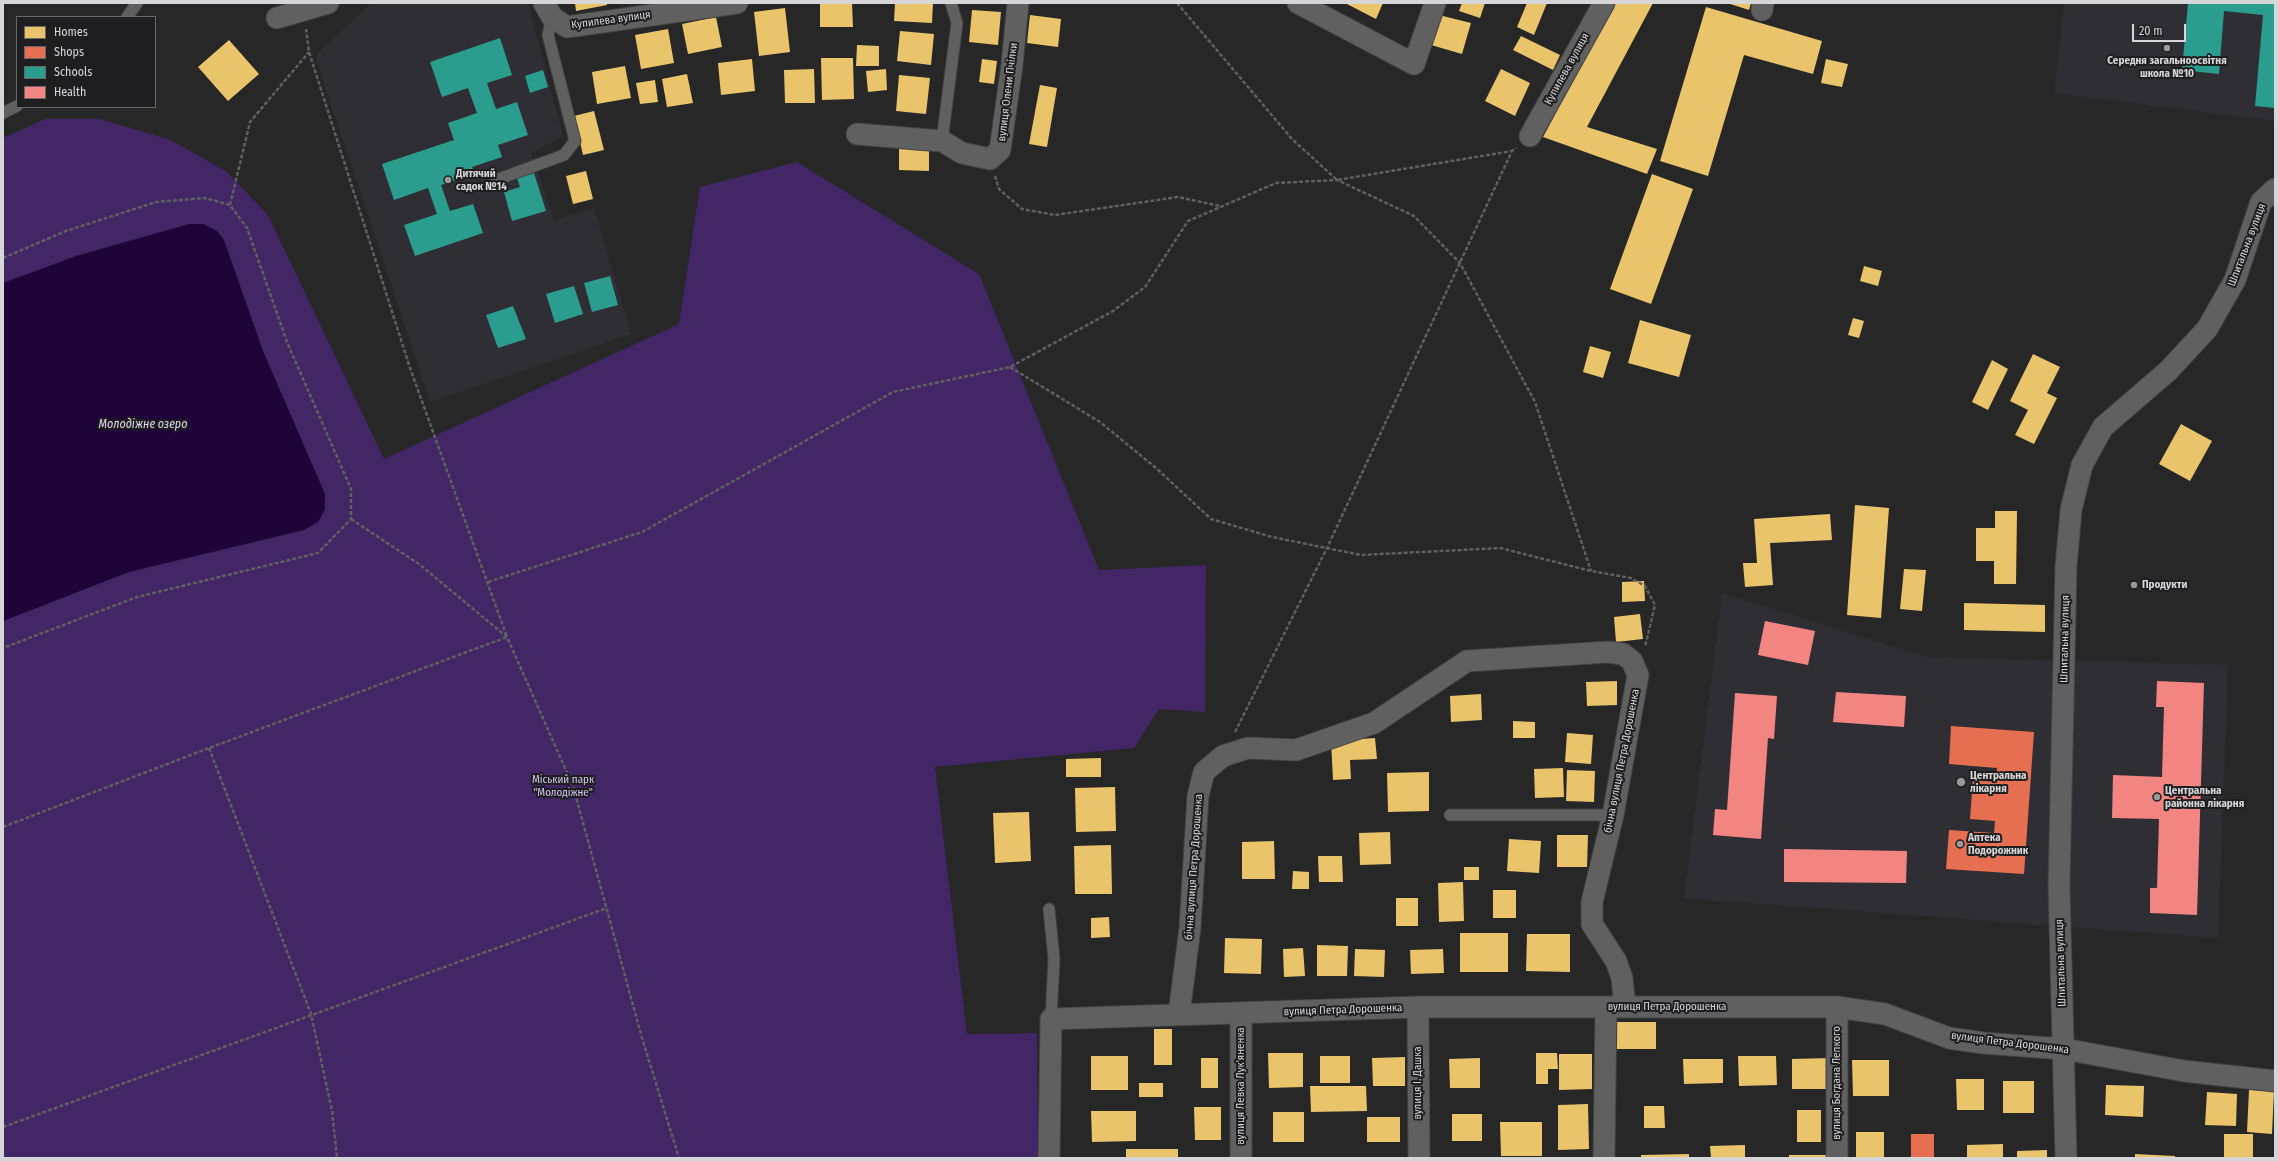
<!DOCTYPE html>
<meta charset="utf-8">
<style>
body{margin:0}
#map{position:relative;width:2278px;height:1161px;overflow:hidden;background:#272728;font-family:"Fira Sans Condensed",sans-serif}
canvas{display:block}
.frame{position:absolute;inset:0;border:4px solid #d6d5d7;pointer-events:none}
.legend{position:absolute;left:16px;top:16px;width:140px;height:92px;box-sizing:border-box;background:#1e1d1f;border:1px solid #686769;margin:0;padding:5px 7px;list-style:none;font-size:12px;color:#d6d5d7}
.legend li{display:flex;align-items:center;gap:8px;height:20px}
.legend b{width:20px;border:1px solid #686769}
.scale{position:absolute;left:2132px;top:24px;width:54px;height:18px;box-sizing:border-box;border:2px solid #d6d5d7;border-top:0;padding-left:5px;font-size:12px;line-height:14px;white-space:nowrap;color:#d6d5d7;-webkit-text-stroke:3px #1e1d1f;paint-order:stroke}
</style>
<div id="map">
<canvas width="2278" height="1161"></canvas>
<div class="frame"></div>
<ul class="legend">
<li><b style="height:11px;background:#e9c46a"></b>Homes</li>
<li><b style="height:11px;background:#e76f51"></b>Shops</li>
<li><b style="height:11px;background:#2a9d8f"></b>Schools</li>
<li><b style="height:11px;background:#f28482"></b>Health</li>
</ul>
<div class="scale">20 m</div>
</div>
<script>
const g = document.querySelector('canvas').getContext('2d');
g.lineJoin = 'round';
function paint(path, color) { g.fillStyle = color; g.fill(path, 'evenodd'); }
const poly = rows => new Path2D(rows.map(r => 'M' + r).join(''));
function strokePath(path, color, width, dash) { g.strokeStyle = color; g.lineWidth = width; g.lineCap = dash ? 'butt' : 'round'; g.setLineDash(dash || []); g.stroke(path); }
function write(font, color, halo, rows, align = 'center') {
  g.font = font + ' "Fira Sans Condensed",sans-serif'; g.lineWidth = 4; g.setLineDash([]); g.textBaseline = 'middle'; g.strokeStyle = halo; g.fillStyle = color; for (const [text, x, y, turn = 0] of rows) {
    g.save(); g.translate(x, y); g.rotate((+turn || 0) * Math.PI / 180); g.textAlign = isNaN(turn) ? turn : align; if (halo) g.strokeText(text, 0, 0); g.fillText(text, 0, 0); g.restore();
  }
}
paint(poly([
 [371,3,528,3,563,136,531,153,554,220,594,208,631,334,430,402,317,62,317,54],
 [2064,3,2275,3,2275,121,2054,93],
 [1722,593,1926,657,2228,665,2218,938,1684,898]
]), '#302e35');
paint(poly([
 [45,119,100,119,171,140,227,172,268,215,384,459,679,324,700,187,797,162,979,274,1099,570,1206,565,1205,712,1159,709,1134,748,935,767,967,1034,1037,1033,1038,1158,3,1158,3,138]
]), '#422666');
paint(poly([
 [189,224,203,224,217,231,224,240,263,351,325,494,325,509,318,522,304,530,129,572,3,621,3,283,76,256]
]), '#1e0438');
paint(poly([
 [575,3,607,3,607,5,576,11],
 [820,3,852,3,853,27,820,27],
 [895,3,933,3,932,23,894,21],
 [1345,3,1383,3,1376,19],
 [1462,3,1485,3,1480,18,1459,11],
 [1527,3,1547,3,1534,35,1517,27],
 [1614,3,1653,3,1587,127,1657,149,1647,174,1543,137],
 [1727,3,1751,3,1749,10],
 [1706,7,1822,41,1813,74,1744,55,1708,176,1660,161],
 [785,8,790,52,759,56,754,12],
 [972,10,1001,12,998,45,969,42],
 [1030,15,1061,19,1058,47,1027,43],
 [1439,15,1471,23,1462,54,1431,45],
 [716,17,722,47,688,54,682,24],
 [668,29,674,63,641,69,635,35],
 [900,31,934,34,931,65,897,61],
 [1521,36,1560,55,1553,70,1513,50],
 [229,40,259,74,228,101,198,67],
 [857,45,879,46,879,66,856,66],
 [821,58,853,58,854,99,822,100],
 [752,59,755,91,721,95,718,63],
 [982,59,997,61,994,84,979,82],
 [1826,59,1848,64,1842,87,1821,83],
 [625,66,631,98,597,104,592,72],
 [814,69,815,103,785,103,784,70],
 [886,69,887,90,868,92,866,71],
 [1501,69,1530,83,1515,116,1485,101],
 [687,74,693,103,667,107,662,79],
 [899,75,930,78,926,114,896,111],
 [655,80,658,102,640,104,636,83],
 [1040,85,1057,88,1047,147,1029,144],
 [594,111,604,150,583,155,574,116],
 [899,146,929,146,929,171,899,170],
 [586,171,593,199,573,204,566,176],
 [1652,174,1693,189,1651,304,1610,289],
 [1864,266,1882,271,1878,286,1860,281],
 [1853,318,1864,321,1859,338,1848,335],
 [1640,320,1691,335,1679,377,1628,363],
 [1590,346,1611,352,1603,378,1583,372],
 [2033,354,2060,367,2047,393,2057,398,2034,444,2015,435,2028,410,2010,401],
 [1992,360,2008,369,1988,410,1972,402],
 [2181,424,2212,441,2190,481,2159,464],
 [1855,505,1889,508,1881,618,1847,615],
 [1995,511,2017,511,2016,584,1994,584,1994,561,1976,561,1976,528,1995,528],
 [1830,514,1832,540,1770,543,1773,585,1745,587,1743,563,1757,563,1754,519],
 [1904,569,1926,570,1922,611,1900,609],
 [1644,581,1645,601,1622,602,1622,582],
 [1964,603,2045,605,2045,632,1964,630],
 [1640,614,1643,639,1616,642,1614,617],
 [1617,681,1617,705,1587,706,1586,682],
 [1481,694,1482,720,1451,722,1450,696],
 [1513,721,1535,722,1535,738,1513,738],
 [1567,733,1593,735,1591,764,1565,762],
 [1375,738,1377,759,1350,760,1351,779,1333,780,1331,741],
 [1101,758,1101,777,1066,777,1066,759],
 [1563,768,1564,797,1535,798,1534,769],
 [1567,770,1595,771,1594,802,1566,801],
 [1429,772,1429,811,1388,812,1387,773],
 [1115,787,1116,831,1076,832,1075,788],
 [1029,812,1031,861,995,863,993,813],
 [1390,832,1391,864,1360,865,1359,833],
 [1557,835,1588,835,1587,867,1557,867],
 [1509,839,1541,841,1539,873,1507,871],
 [1274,841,1275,879,1242,879,1242,842],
 [1111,845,1112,894,1075,894,1074,846],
 [1318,856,1342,856,1343,882,1319,882],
 [1464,867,1479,867,1479,880,1464,880],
 [1293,871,1309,872,1309,889,1292,889],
 [1463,882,1464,921,1439,922,1438,883],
 [1493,890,1516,890,1516,918,1493,918],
 [1396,898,1418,898,1418,926,1396,926],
 [1109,917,1110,937,1091,938,1091,918],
 [1460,933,1508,933,1508,972,1460,972],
 [1527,934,1570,934,1570,972,1526,971],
 [1225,938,1262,939,1261,974,1224,973],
 [1317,945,1348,946,1347,976,1317,976],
 [1303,948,1305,976,1284,977,1283,949],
 [1355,949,1385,950,1384,977,1354,976],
 [1443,949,1444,973,1411,974,1410,950],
 [1614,1022,1656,1022,1656,1049,1615,1049],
 [1154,1029,1172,1029,1172,1065,1154,1065],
 [1268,1053,1303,1053,1303,1087,1269,1088],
 [1536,1053,1557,1053,1558,1069,1548,1069,1548,1084,1536,1084],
 [1559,1054,1592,1054,1592,1089,1559,1090],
 [1091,1056,1128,1056,1128,1090,1091,1090],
 [1320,1056,1350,1056,1350,1083,1320,1083],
 [1738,1056,1776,1056,1777,1085,1739,1086],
 [1405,1057,1405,1086,1373,1086,1372,1058],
 [1201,1058,1218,1058,1218,1088,1201,1088],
 [1480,1058,1480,1088,1450,1088,1449,1059],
 [1830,1058,1830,1089,1792,1089,1792,1059],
 [1683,1059,1723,1059,1723,1083,1684,1084],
 [1852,1060,1889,1060,1889,1096,1853,1096],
 [1956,1079,1984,1079,1984,1110,1957,1110],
 [2003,1081,2034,1081,2034,1113,2003,1113],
 [1139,1083,1163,1083,1163,1097,1139,1097],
 [2106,1085,2144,1086,2143,1117,2105,1115],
 [1310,1086,1366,1086,1367,1111,1311,1112],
 [2249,1090,2274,1091,2272,1134,2247,1132],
 [2207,1092,2237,1094,2236,1126,2205,1125],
 [1588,1104,1589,1149,1558,1150,1558,1105],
 [1644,1106,1664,1106,1665,1128,1644,1128],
 [1194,1107,1221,1107,1221,1140,1195,1140],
 [1797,1110,1821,1110,1821,1142,1797,1142],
 [1091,1111,1136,1111,1136,1141,1092,1142],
 [1273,1112,1304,1112,1304,1142,1273,1142],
 [1452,1114,1482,1114,1482,1141,1452,1141],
 [1367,1117,1400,1117,1400,1142,1367,1142],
 [1500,1122,1542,1122,1542,1156,1501,1156],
 [1856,1132,1884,1132,1884,1158,1856,1158],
 [2224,1134,2253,1134,2253,1158,2224,1158],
 [2003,1144,2003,1158,1967,1158,1967,1145],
 [1745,1145,1745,1158,1711,1158,1710,1146],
 [1126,1149,1178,1149,1178,1158,1126,1158],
 [2047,1150,2047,1158,2017,1158,2017,1151],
 [1689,1154,1689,1158,1641,1158,1641,1155],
 [2135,1154,2175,1156,2175,1158,2135,1158],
 [1789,1155,1827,1155,1827,1158,1789,1158]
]), '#e9c46a');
paint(poly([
 [1951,726,2034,732,2024,874,1946,869,1949,830,1994,833,1995,821,1970,819,1973,780,1996,782,1997,768,1949,764],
 [1911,1134,1934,1134,1934,1158,1911,1158]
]), '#e76f51');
paint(poly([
 [2188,3,2275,3,2275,108,2255,106,2263,15,2224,11,2219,74,2182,70],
 [500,38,512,75,487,83,496,109,517,102,528,135,498,145,502,157,472,167,474,174,441,185,450,211,473,204,483,233,415,256,404,225,437,214,428,188,394,200,382,164,454,140,448,123,477,113,468,88,442,97,430,62],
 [543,70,548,87,530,93,525,76],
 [534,173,546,211,512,221,504,192,520,187,517,178],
 [610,276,618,305,592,312,584,283],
 [574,286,583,314,555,323,546,294],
 [513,306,526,339,498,348,486,315]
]), '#2a9d8f');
paint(poly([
 [1765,621,1815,631,1808,665,1758,655],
 [2157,681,2204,683,2197,915,2150,913,2150,888,2157,888,2159,819,2112,818,2113,775,2162,777,2164,707,2156,707],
 [1836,692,1906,696,1904,727,1833,722],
 [1735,693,1777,696,1774,739,1768,738,1761,839,1713,835,1715,809,1727,810],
 [1784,849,1907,851,1906,883,1784,882]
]), '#f28482');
const lane = poly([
 [127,17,137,3],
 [3,113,17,106],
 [942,141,957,23,951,3],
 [496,180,564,155,575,141,548,35,552,17],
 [1450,815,1613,815],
 [1049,909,1054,959,1051,1019]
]);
const street = poly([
 [544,3,552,17,567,27,737,3],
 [1298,3,1414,64,1435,3],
 [1762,10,1763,3],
 [277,18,328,3],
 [857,134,942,141,962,153,990,159,1000,150,1012,65,1018,3],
 [1530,136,1604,3],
 [1418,1007,1419,1158],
 [1179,1014,1190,928,1198,796,1204,772,1223,756,1248,748,1296,750,1374,723,1467,661,1608,652,1623,654,1632,661,1638,675,1613,815,1592,902,1592,924,1616,961,1622,978,1625,1007],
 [1049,1158,1051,1019,1418,1007,1837,1007,1885,1014,1949,1038,1983,1043,2064,1049,2184,1071,2275,1081],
 [1241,1158,1241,1013],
 [1604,1158,1606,1007],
 [1837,1158,1837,1007],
 [2066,1158,2059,886,2066,567,2071,510,2082,465,2103,427,2168,371,2207,329,2235,280,2261,202,2275,189]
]);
strokePath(lane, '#434344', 13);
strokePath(street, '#434344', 23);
strokePath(poly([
 [1177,3,1292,139,1337,180,1512,151],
 [995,176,999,189,1022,209,1055,215,1178,197,1220,206],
 [230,205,250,122,309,52],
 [3,258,66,231,156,202,205,198,230,205,247,228,287,342,351,489,351,519,318,553,137,597,3,648],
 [1010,367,1100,422,1156,468,1211,519,1272,537,1361,555,1500,548,1591,571,1631,578,1645,586,1655,605,1645,647],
 [351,519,419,564,507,637,573,786,642,1038,679,1158],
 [488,582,642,532,893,392,1010,367,1113,311,1145,287,1188,221,1276,183,1337,180,1414,216,1460,263,1535,402,1591,571],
 [1235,732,1327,548,1512,151,1516,148],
 [209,748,311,1014,332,1111,337,1158],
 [3,827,209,748,507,637,410,368,309,52,306,29],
 [3,1127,607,908]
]), '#606061', 2.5, [4, 2]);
strokePath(lane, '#606061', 11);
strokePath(street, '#606061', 21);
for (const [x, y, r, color] of [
 [2167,48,4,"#99989a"],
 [448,180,4,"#99989a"],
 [2134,585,4,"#99989a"],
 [1961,782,5,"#99989a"],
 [2157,797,4,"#99989a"],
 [1960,844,4,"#99989a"]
]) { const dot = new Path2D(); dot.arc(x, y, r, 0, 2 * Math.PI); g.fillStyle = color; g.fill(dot); strokePath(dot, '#1e1d1f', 1.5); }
write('11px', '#d6d5d7', '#1e1d1f', [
 ["Купилева вулиця",611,20,-8],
 ["Купилева вулиця",1567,69,-61],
 ["вулиця Олени Пчілки",1008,92,-83],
 ["Шпитальна вулиця",2247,245,-69],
 ["Шпитальна вулиця",2065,639,-89],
 ["бічна вулиця Петра Дорошенка",1622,761,-79],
 ["бічна вулиця Петра Дорошенка",1194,867,-86],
 ["Шпитальна вулиця",2061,963,-92],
 ["вулиця Петра Дорошенка",1667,1007],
 ["вулиця Петра Дорошенка",1343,1010,-2],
 ["вулиця Петра Дорошенка",2010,1043,7],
 ["вулиця І. Дашка",1418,1083,-90],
 ["вулиця Богдана Лепкого",1837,1083,-90],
 ["вулиця Левка Лук'яненка",1241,1086,-90]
]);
write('bold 11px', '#d6d5d7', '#1e1d1f', [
 ["Середня загальноосвітня",2167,61,"center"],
 ["школа №10",2167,74,"center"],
 ["Дитячий",456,174],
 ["садок №14",456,187],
 ["Продукти",2142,585],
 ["Центральна",1970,776],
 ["лікарня",1970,789],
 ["Центральна",2165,791],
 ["районна лікарня",2165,804],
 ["Аптека",1968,838],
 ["Подорожник",1968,851]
], 'left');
write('11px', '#d6c7f4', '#1e1d1f', [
 ["Міський парк",563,780],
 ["\"Молодіжне\"",563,793]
]);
write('italic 12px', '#dfd8ee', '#1e1d1f', [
 ["Молодіжне озеро",143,425]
]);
</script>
